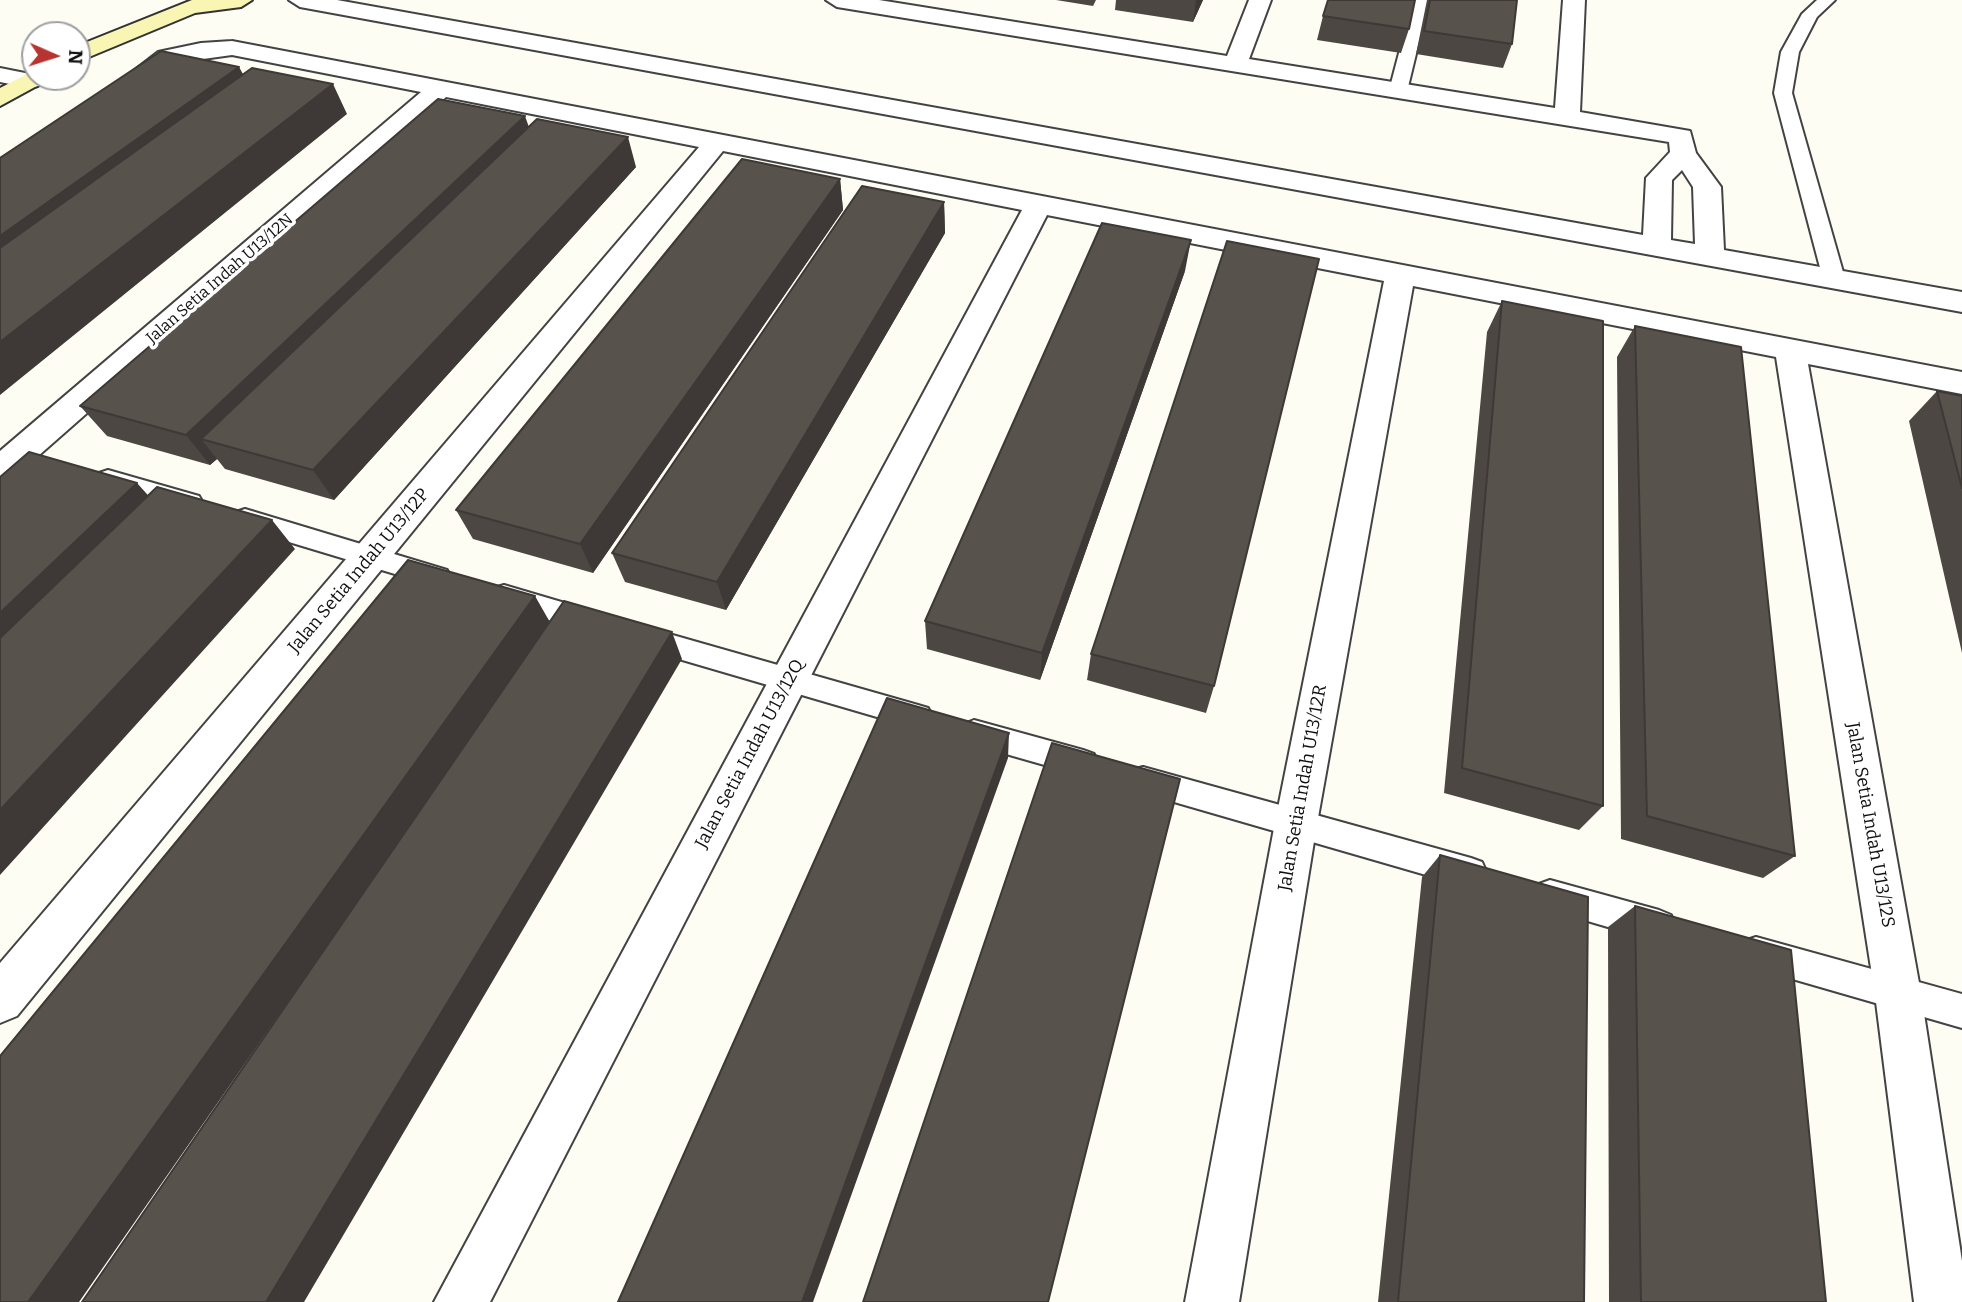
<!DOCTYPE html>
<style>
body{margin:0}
#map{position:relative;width:1962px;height:1302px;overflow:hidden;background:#fefdf4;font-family:Bitter,serif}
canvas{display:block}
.north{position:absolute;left:21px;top:21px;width:70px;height:70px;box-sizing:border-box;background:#fff;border:2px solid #9f9f9f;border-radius:50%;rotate:93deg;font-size:19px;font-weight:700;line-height:28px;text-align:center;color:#101010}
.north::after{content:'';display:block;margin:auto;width:24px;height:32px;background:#b73431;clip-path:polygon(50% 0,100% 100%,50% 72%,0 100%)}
</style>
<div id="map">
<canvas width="1962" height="1302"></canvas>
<div class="north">N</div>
</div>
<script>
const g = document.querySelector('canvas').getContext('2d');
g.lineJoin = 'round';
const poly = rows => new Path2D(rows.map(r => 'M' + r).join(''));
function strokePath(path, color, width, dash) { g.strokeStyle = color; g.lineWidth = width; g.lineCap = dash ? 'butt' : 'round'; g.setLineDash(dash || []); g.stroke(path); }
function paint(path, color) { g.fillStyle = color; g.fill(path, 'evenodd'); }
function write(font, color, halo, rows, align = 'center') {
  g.font = font + ' Bitter,serif'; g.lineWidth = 7; g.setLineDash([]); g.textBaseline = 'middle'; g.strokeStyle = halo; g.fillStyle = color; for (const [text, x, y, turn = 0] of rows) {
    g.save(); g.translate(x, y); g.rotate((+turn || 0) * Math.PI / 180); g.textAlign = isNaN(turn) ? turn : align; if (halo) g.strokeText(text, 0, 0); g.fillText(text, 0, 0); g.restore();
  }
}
const lane = poly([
 [1413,0,1429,0,1407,91,1398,96,1389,91,1413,0],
 [1817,0,1835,0,1817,17,1799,52,1792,93,1845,279,1834,286,1823,279,1774,93,1781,52,1802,14,1817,0],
 [108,470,199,496,203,503,199,510,190,512,99,485,96,479,99,473,108,470],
 [245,509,447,570,451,577,447,584,438,587,236,526,232,519,236,512,245,509],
 [504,585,602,614,606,622,602,630,592,633,494,604,490,596,494,588,504,585],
 [641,626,918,705,928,708,933,717,928,726,918,729,631,645,627,637,631,629,641,626],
 [974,720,1083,750,1094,754,1098,763,1094,772,1083,776,964,742,959,733,964,724,974,720],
 [1143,767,1471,858,1482,862,1487,873,1482,884,1471,888,1143,793,1132,790,1128,780,1132,770,1143,767],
 [1550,880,1659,910,1671,915,1675,926,1671,937,1659,942,1550,910,1539,906,1534,895,1539,884,1550,880],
 [1756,937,1962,994,1962,1028,1744,965,1739,953,1744,941,1756,937]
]);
const street = poly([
 [289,0,337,0,1643,235,1646,178,1670,152,1669,142,837,7,826,0,879,0,1227,56,1249,0,1271,0,1249,59,1555,108,1563,0,1585,0,1580,112,1690,131,1696,153,1721,187,1724,250,1962,292,1962,312,300,7,289,0],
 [1682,170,1693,187,1695,244,1671,240,1672,180,1682,170],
 [232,41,1962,372,1962,394,1808,364,1921,994,1962,1261,1962,1302,1914,1302,1875,994,1776,357,1413,286,1317,823,1239,1302,1185,1302,1275,823,1384,281,1047,215,490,1302,434,1302,1022,210,723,151,17,1016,0,1023,0,963,699,147,446,97,12,479,0,482,0,451,421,92,232,55,174,63,144,84,135,86,126,84,123,79,158,52,201,43,232,41],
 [0,68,35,75,41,81,38,86,29,88,0,82,0,68]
]);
const secondary = poly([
 [192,0,252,0,241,7,195,13,77,62,77,46,192,0],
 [35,70,35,77,47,77,44,82,0,106,0,88,35,70]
]);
strokePath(lane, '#434343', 4);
strokePath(street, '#434343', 4);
strokePath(secondary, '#323232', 4);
paint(lane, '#fff');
paint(street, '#fff');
paint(secondary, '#f9f6b4');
paint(poly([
 [1056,0,1096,0,1093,6],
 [1116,0,1203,0,1193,22,1115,10],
 [1427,0,1517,0,1512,44,1503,68,1416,54],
 [1323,16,1409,29,1401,53,1317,40],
 [529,127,636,167,334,500,225,469,217,459,210,465,107,436,80,406],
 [840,179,843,210,593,573,473,539,456,510],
 [944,202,945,233,726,610,625,582,612,553],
 [1185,271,1040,680,927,649,925,621],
 [1502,301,1603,806,1579,830,1444,793,1487,332],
 [1635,326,1795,856,1763,878,1621,839,1617,357],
 [1937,391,1962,396,1962,653,1909,421],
 [1091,654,1214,686,1206,713,1087,680],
 [1440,855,1584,1302,1378,1302,1422,877],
 [1635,906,1826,1302,1609,1302,1608,927]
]), '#4c4742');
paint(poly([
 [1196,0,1203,0,1193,22],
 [239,67,256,97,0,286,0,236],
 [333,84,347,114,0,395,0,342],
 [525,116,536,147,201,439,217,459,210,465,186,435],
 [628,137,636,167,334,500,313,470],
 [840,179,843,210,593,573,580,544],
 [944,202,945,233,726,610,717,582],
 [1191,240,1185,271,1040,680,1042,653],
 [137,483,164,513,0,673,0,613],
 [272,520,295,549,0,875,0,810],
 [535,596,551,624,79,1302,28,1302],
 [672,632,682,659,304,1302,266,1302],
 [1009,733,1008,758,813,1302,802,1302]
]), '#3e3936');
const building = poly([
 [1328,0,1415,0,1409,29,1323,16,1328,0],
 [1430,0,1517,0,1512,44,1424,31,1430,0],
 [161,51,239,67,0,236,0,158,161,51],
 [252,68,333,84,0,342,0,248,252,68],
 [438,99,525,116,186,435,80,406,438,99],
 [537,119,628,137,313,470,201,439,537,119],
 [742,159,840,179,580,544,456,510,742,159],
 [862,186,944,202,717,582,612,553,862,186],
 [1102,223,1191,240,1042,653,925,621,1102,223],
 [1227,241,1319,259,1214,686,1091,654,1227,241],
 [1502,301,1603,321,1603,806,1462,768,1502,301],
 [1635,326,1741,347,1795,856,1647,816,1635,326],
 [1937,391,1962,396,1962,488,1937,391],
 [29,452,137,483,0,613,0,477,29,452],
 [157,487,272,520,0,810,0,638,157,487],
 [408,560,535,596,28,1302,0,1302,0,1056,408,560],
 [564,601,672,632,266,1302,82,1302,564,601],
 [887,698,1009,733,802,1302,618,1302,887,698],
 [1052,743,1180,779,1048,1302,863,1302,1052,743],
 [1440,855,1588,897,1584,1302,1398,1302,1440,855],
 [1635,906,1791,950,1826,1302,1641,1302,1635,906]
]);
paint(building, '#58524d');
strokePath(building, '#3e3936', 2);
write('16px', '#101010', '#fff', [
 ["Jalan Setia Indah U13/12N",220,279,-41]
]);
write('18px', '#101010', '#fff', [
 ["Jalan Setia Indah U13/12P",359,571,-50],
 ["Jalan Setia Indah U13/12Q",750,754,-62],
 ["Jalan Setia Indah U13/12R",1303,788,-80],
 ["Jalan Setia Indah U13/12S",1870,825,80]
]);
</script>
